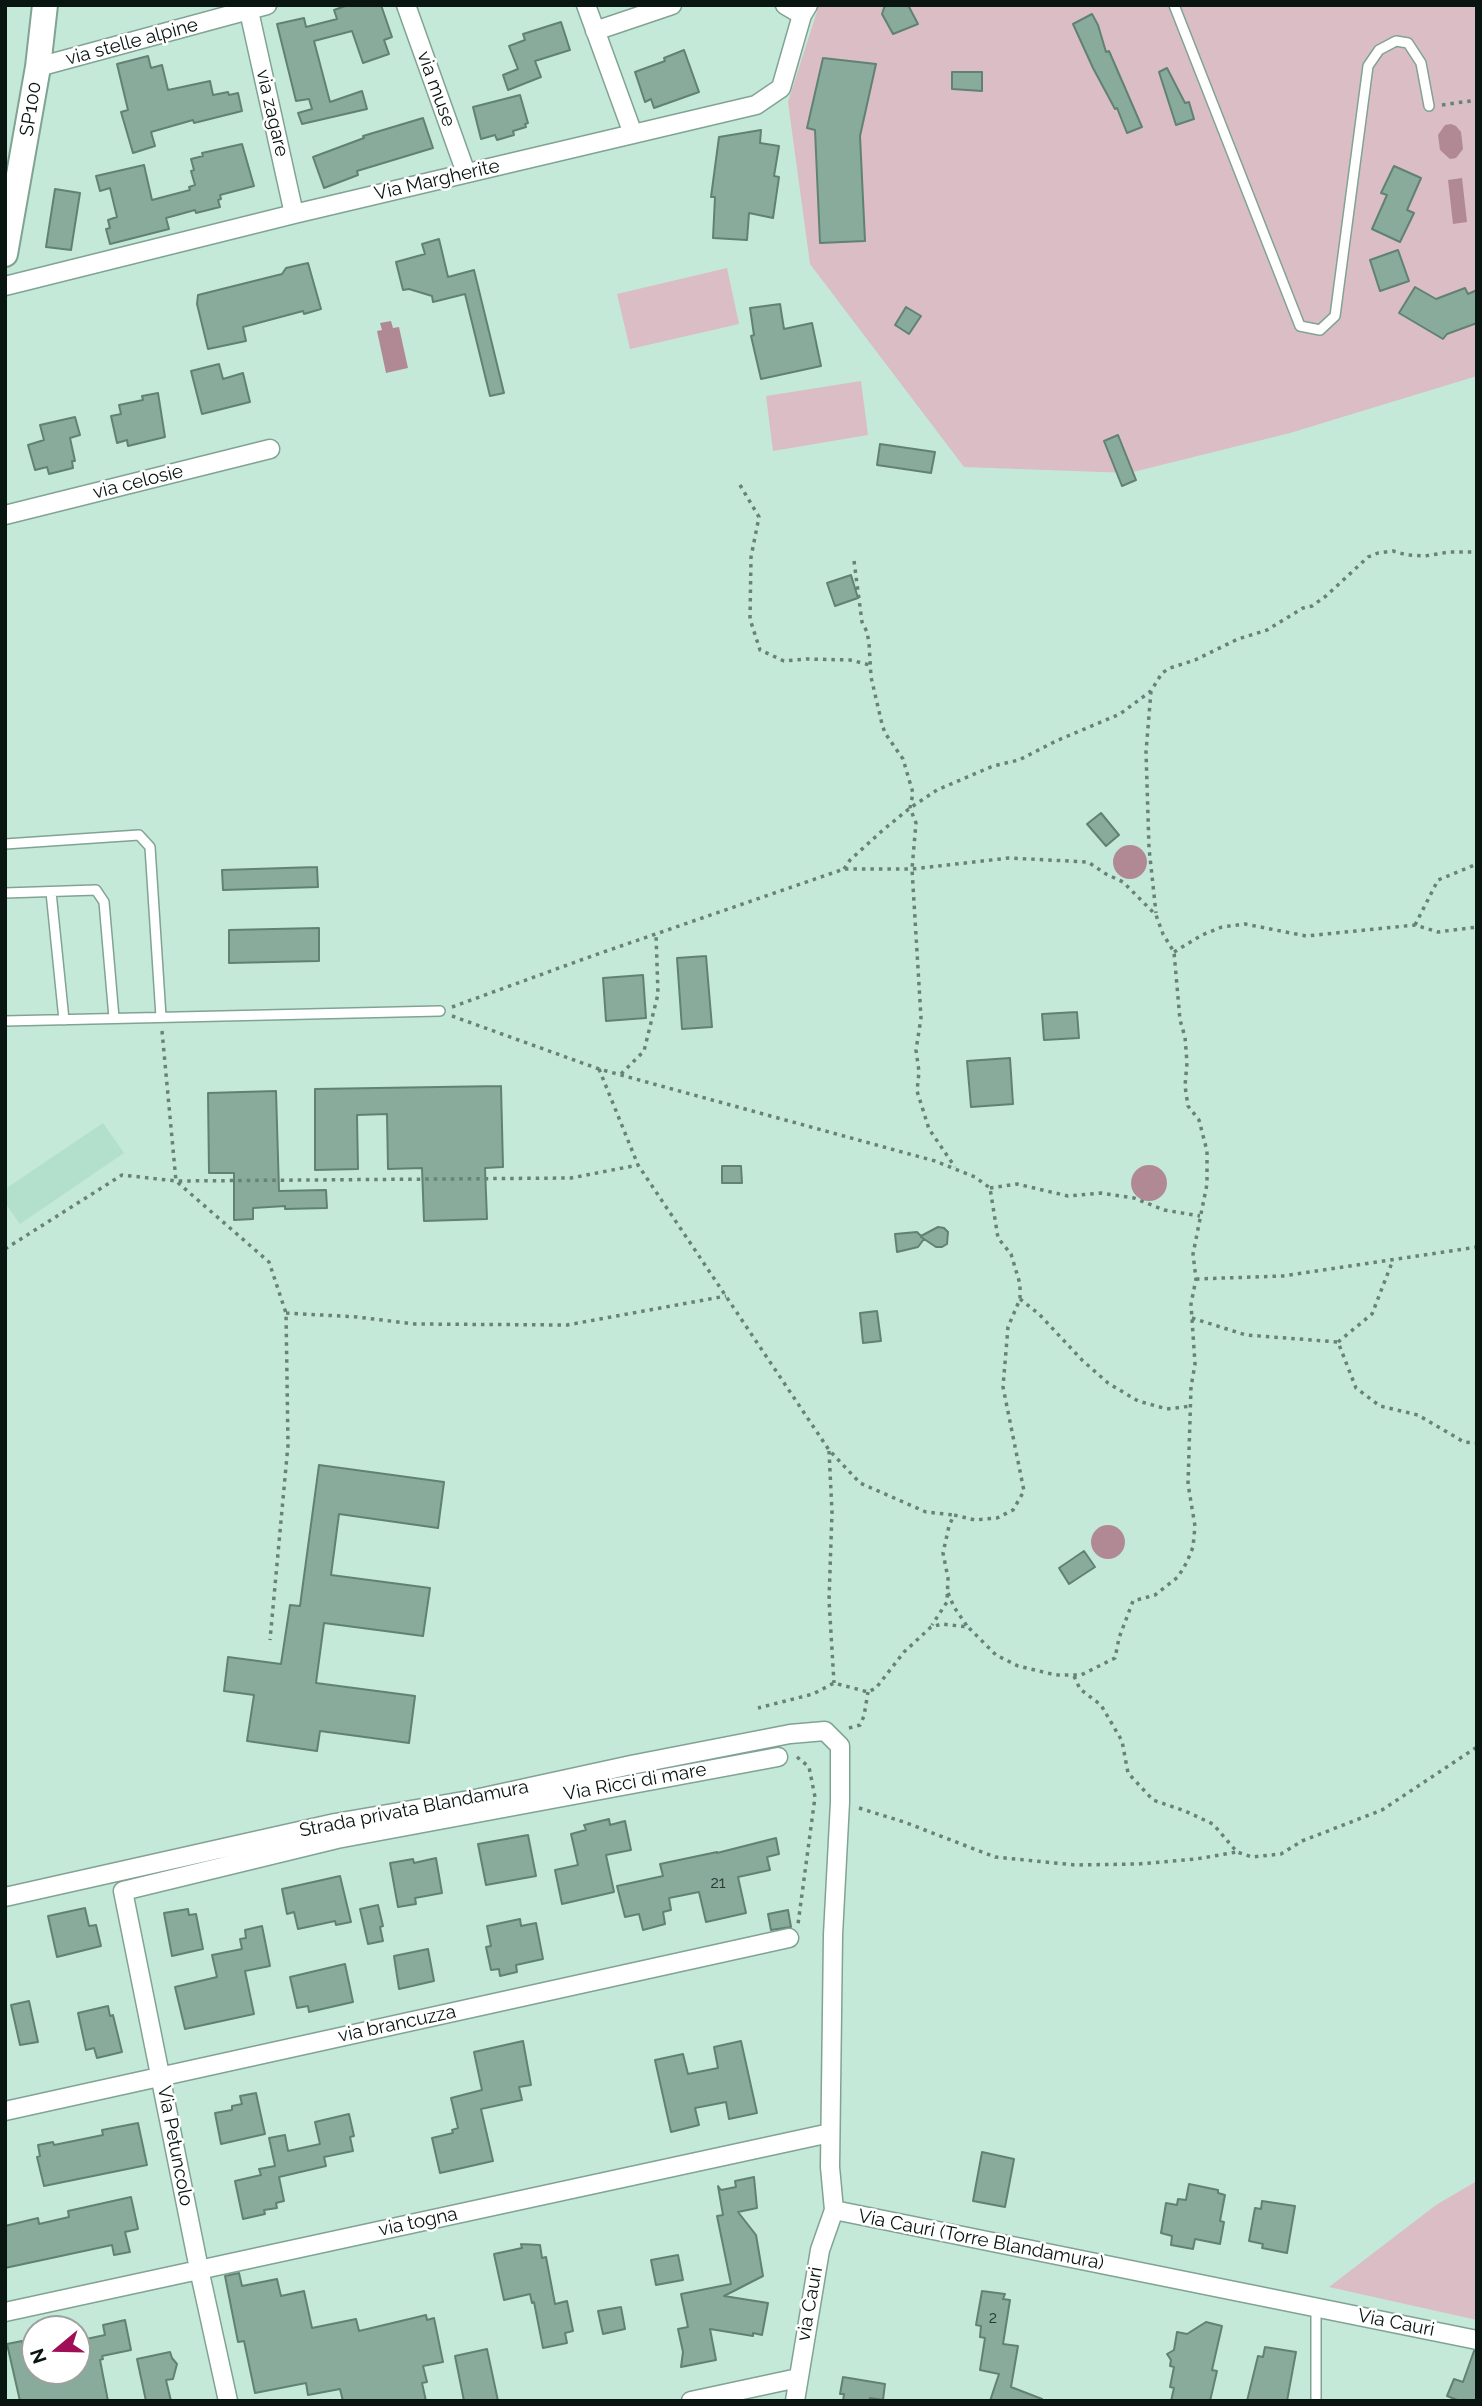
<!DOCTYPE html>
<style>
body{margin:0}
#map{position:relative;width:1482px;height:2406px;overflow:hidden;background:#c4e9d8;font-family:Raleway,sans-serif}
canvas{display:block}
.frame{position:absolute;inset:0;border:7px solid #081510;pointer-events:none}
.north{position:absolute;left:21px;top:2315px;width:70px;height:70px;box-sizing:border-box;background:#fff;border:2px solid #9ca19f;border-radius:50%;rotate:251deg;font-size:19px;font-weight:700;line-height:28px;text-align:center;color:#081510}
.north::after{content:'';display:block;margin:auto;width:24px;height:32px;background:#9f0e57;clip-path:polygon(50% 0,100% 100%,50% 72%,0 100%)}
</style>
<div id="map">
<canvas width="1482" height="2406"></canvas>
<div class="frame"></div>
<div class="north">N</div>
</div>
<script>
const g = document.querySelector('canvas').getContext('2d');
g.lineJoin = 'round';
function paint(path, color) { g.fillStyle = color; g.fill(path, 'evenodd'); }
const poly = rows => new Path2D(rows.map(r => 'M' + r).join(''));
function strokePath(path, color, width, dash) { g.strokeStyle = color; g.lineWidth = width; g.lineCap = dash ? 'butt' : 'round'; g.setLineDash(dash || []); g.stroke(path); }
function write(font, color, halo, rows, align = 'center') {
  g.font = font + ' Raleway,sans-serif'; g.lineWidth = 5; g.setLineDash([]); g.textBaseline = 'middle'; g.strokeStyle = halo; g.fillStyle = color; for (const [text, x, y, turn = 0] of rows) {
    g.save(); g.translate(x, y); g.rotate((+turn || 0) * Math.PI / 180); g.textAlign = isNaN(turn) ? turn : align; if (halo) g.strokeText(text, 0, 0); g.fillText(text, 0, 0); g.restore();
  }
}
paint(poly([
 [103,1123,124,1153,20,1224,5,1203,5,1189]
]), '#b3e0cc');
paint(poly([
 [819,5,1477,5,1477,376,1290,433,1129,473,964,467,810,264,788,102],
 [727,268,739,324,630,349,617,294],
 [861,381,868,435,773,451,766,396],
 [1477,2181,1477,2320,1329,2287,1436,2205]
]), '#dabdc5');
paint(poly([
 [1451,124,1456,126,1461,132,1463,149,1456,158,1450,159,1440,150,1438,135,1445,125],
 [1462,178,1467,222,1453,224,1448,180],
 [391,321,393,328,399,327,408,368,386,373,377,331,382,330,380,323],
 '1113 862a17 17 0 1 1 34 0a17 17 0 1 1-34 0Z',
 '1131 1183a18 18 0 1 1 36 0a18 18 0 1 1-36 0Z',
 '1091 1542a17 17 0 1 1 34 0a17 17 0 1 1-34 0Z'
]), '#b18995');
const building = poly([
 [348,5,381,5,392,37,384,40,389,54,363,63,352,31,314,41,330,102,362,91,367,109,302,124,298,113,312,109,309,99,296,101,277,24,304,18,306,27,337,19,334,10,348,5],
 [885,5,908,5,918,24,893,34,882,14,885,5],
 [1092,14,1098,25,1106,52,1109,51,1142,127,1127,133,1117,108,1115,109,1093,68,1073,24,1092,14],
 [561,22,570,50,535,61,541,77,508,90,503,75,518,69,509,46,525,40,523,34,561,22],
 [684,50,699,92,654,108,651,99,645,102,635,72,665,61,664,58,684,50],
 [148,56,151,68,162,65,168,90,210,81,213,95,228,92,229,95,238,93,242,111,194,123,193,120,151,132,155,146,133,153,121,112,128,110,117,64,148,56],
 [823,58,876,64,860,136,865,241,820,243,815,130,807,128,823,58],
 [1167,68,1185,103,1189,102,1194,119,1176,125,1159,72,1167,68],
 [952,72,982,72,982,91,952,89,952,72],
 [520,95,528,123,525,124,526,127,513,131,514,135,497,140,495,135,481,139,473,107,520,95],
 [423,118,433,148,357,171,358,175,324,188,313,157,364,138,363,136,423,118],
 [761,130,760,143,779,146,774,176,779,177,773,218,749,213,747,240,713,238,715,197,711,197,719,137,761,130],
 [242,144,254,186,220,195,221,199,218,200,220,207,196,213,195,210,166,218,169,229,110,244,106,229,110,228,108,220,117,217,110,188,100,191,96,176,144,165,152,200,190,190,189,187,195,185,191,171,194,170,191,159,203,156,202,153,242,144],
 [1394,166,1421,178,1407,210,1414,213,1400,242,1372,229,1387,195,1381,193,1394,166],
 [55,189,80,193,71,250,46,247,55,189],
 [439,239,448,277,474,270,504,393,490,396,465,294,433,302,432,296,409,289,403,290,396,262,425,254,422,244,439,239],
 [1398,250,1409,281,1380,291,1370,260,1398,250],
 [308,263,321,309,304,314,303,311,243,327,246,341,208,349,197,304,198,295,282,274,286,268,308,263],
 [1415,287,1436,299,1465,288,1468,294,1477,290,1477,323,1447,334,1443,339,1399,313,1415,287],
 [780,304,784,329,812,323,821,366,761,379,751,336,754,335,750,308,780,304],
 [906,307,921,316,909,334,895,325,906,307],
 [219,364,223,379,243,373,250,402,202,414,191,371,219,364],
 [158,393,165,437,128,446,127,440,117,443,111,416,121,414,119,405,143,400,142,396,158,393],
 [75,417,80,435,70,438,75,461,72,461,73,468,49,474,47,467,35,470,28,445,44,440,40,425,75,417],
 [1118,435,1136,480,1122,486,1104,441,1118,435],
 [880,444,935,452,931,473,877,465,880,444],
 [851,575,858,598,835,606,827,583,851,575],
 [1101,813,1119,835,1106,846,1087,824,1101,813],
 [317,867,318,887,223,890,222,870,317,867],
 [319,928,319,961,229,963,229,930,319,928],
 [706,956,712,1027,682,1029,677,958,706,956],
 [643,975,646,1018,606,1021,603,978,643,975],
 [1077,1012,1079,1038,1044,1040,1042,1014,1077,1012],
 [1010,1058,1013,1104,971,1107,967,1061,1010,1058],
 [501,1086,503,1167,485,1168,487,1219,424,1221,422,1168,388,1169,387,1114,357,1115,358,1169,315,1170,315,1089,501,1086],
 [276,1091,279,1191,326,1190,327,1208,285,1209,285,1206,253,1208,253,1219,234,1220,234,1173,209,1173,208,1093,276,1091],
 [722,1166,741,1166,742,1183,722,1183,722,1166],
 [938,1227,944,1228,948,1232,947,1244,942,1247,936,1247,921,1237,924,1239,918,1247,897,1252,895,1234,917,1232,921,1236,938,1227],
 [877,1311,881,1341,863,1343,860,1313,877,1311],
 [319,1465,444,1482,438,1528,339,1514,331,1575,430,1588,423,1636,324,1623,316,1683,415,1696,409,1743,320,1731,317,1751,247,1741,254,1695,224,1691,228,1657,281,1664,290,1605,300,1606,319,1465],
 [1084,1551,1095,1567,1069,1584,1059,1568,1084,1551],
 [609,1819,610,1825,625,1821,631,1850,606,1855,614,1892,562,1904,555,1870,578,1865,571,1834,586,1830,584,1825,609,1819],
 [528,1835,536,1876,486,1885,478,1844,528,1835],
 [776,1838,779,1854,767,1857,770,1870,738,1877,746,1913,706,1922,699,1892,669,1898,671,1910,663,1912,665,1924,643,1930,639,1914,625,1917,617,1886,663,1876,660,1864,717,1852,717,1853,776,1838],
 [436,1858,442,1893,415,1898,416,1904,398,1907,390,1863,413,1859,414,1863,436,1858],
 [340,1876,351,1922,336,1925,335,1921,298,1929,294,1912,287,1914,282,1889,340,1876],
 [378,1905,383,1926,380,1927,383,1941,368,1944,360,1909,378,1905],
 [85,1908,89,1926,96,1925,101,1946,57,1957,48,1916,85,1908],
 [188,1909,189,1915,196,1914,203,1949,172,1956,164,1913,188,1909],
 [788,1910,791,1927,771,1930,768,1914,788,1910],
 [520,1919,521,1926,536,1923,543,1959,516,1965,517,1972,500,1976,499,1969,491,1970,486,1947,491,1946,487,1926,520,1919],
 [262,1926,270,1966,245,1971,254,2014,185,2029,175,1987,217,1977,212,1955,242,1949,240,1939,246,1938,245,1930,262,1926],
 [428,1949,434,1981,399,1989,394,1956,428,1949],
 [345,1964,353,2002,309,2012,308,2006,297,2008,290,1977,345,1964],
 [29,2001,38,2042,20,2045,11,2005,29,2001],
 [108,2006,110,2016,113,2015,122,2052,97,2058,94,2048,86,2050,78,2013,108,2006],
 [523,2041,531,2085,519,2087,522,2100,481,2109,493,2161,440,2173,432,2138,453,2133,452,2130,458,2128,451,2098,482,2090,474,2052,523,2041],
 [741,2041,757,2113,729,2119,726,2102,695,2108,699,2125,671,2132,655,2060,683,2054,688,2074,718,2068,714,2047,741,2041],
 [256,2093,265,2134,221,2144,215,2113,232,2110,232,2106,242,2104,240,2096,256,2093],
 [349,2114,354,2136,350,2137,353,2151,324,2157,326,2166,279,2177,284,2201,276,2203,277,2208,264,2210,265,2214,243,2219,235,2181,261,2175,259,2169,275,2166,269,2138,285,2135,288,2151,320,2144,315,2122,349,2114],
 [138,2123,147,2165,44,2186,37,2157,40,2156,38,2145,53,2142,54,2145,103,2135,102,2130,138,2123],
 [982,2152,1014,2159,1005,2207,973,2201,982,2152],
 [754,2177,757,2208,738,2212,756,2235,763,2276,724,2296,768,2303,762,2335,753,2333,753,2336,710,2329,716,2360,681,2367,683,2352,678,2329,688,2327,681,2294,731,2284,717,2216,723,2215,718,2186,721,2190,736,2187,735,2181,754,2177],
 [1189,2184,1218,2190,1218,2193,1225,2195,1220,2221,1224,2222,1220,2244,1195,2239,1193,2249,1171,2245,1172,2236,1161,2233,1166,2203,1177,2205,1178,2199,1186,2200,1189,2184],
 [131,2197,138,2229,125,2232,130,2252,114,2255,112,2245,5,2268,5,2226,38,2218,39,2224,69,2217,68,2211,131,2197],
 [1262,2201,1295,2206,1287,2253,1262,2248,1263,2244,1249,2241,1255,2208,1261,2209,1262,2201],
 [521,2244,540,2245,542,2258,546,2257,555,2304,567,2301,573,2331,565,2333,567,2343,543,2348,534,2302,532,2303,530,2294,504,2300,494,2254,522,2248,521,2244],
 [678,2255,683,2280,656,2285,651,2260,678,2255],
 [239,2273,242,2286,277,2279,281,2296,304,2291,312,2328,356,2319,359,2331,426,2315,427,2320,434,2318,443,2362,423,2366,427,2382,422,2383,426,2401,343,2401,340,2389,308,2395,306,2383,255,2393,244,2341,238,2342,225,2276,239,2273],
 [982,2291,1005,2294,1003,2299,1010,2300,1003,2344,1018,2346,1011,2387,1042,2399,1042,2401,990,2401,999,2374,980,2370,985,2338,980,2337,981,2326,976,2325,982,2291],
 [621,2307,625,2329,603,2334,598,2311,621,2307],
 [125,2320,131,2350,102,2356,103,2359,100,2360,108,2401,20,2401,7,2344,22,2341,24,2349,35,2346,35,2371,77,2371,77,2341,105,2335,103,2325,125,2320],
 [1206,2322,1222,2326,1212,2370,1217,2371,1210,2401,1171,2401,1174,2388,1170,2387,1174,2367,1170,2366,1171,2360,1167,2354,1174,2350,1177,2332,1187,2334,1206,2322],
 [1265,2347,1296,2352,1287,2401,1247,2401,1258,2356,1263,2357,1265,2347],
 [487,2349,498,2401,464,2401,455,2356,487,2349],
 [1474,2351,1477,2351,1477,2401,1460,2401,1447,2396,1454,2379,1463,2382,1474,2351],
 [170,2352,172,2358,177,2364,173,2379,166,2380,171,2401,146,2401,137,2359,170,2352],
 [843,2377,885,2384,883,2400,870,2398,870,2401,843,2401,844,2394,840,2394,843,2377]
]);
paint(building, '#88ab9b');
strokePath(building, '#618273', 2);
const lane = poly([
 [1174,5,1300,326,1320,330,1335,316,1368,66,1379,50,1396,41,1408,43,1421,63,1429,106],
 [5,844,139,835,150,847,161,1017],
 [51,892,64,1020],
 [5,893,96,890,104,902,114,1018],
 [5,1021,440,1011],
 [1316,2307,1316,2401]
]);
const street = poly([
 [406,5,466,173],
 [586,5,633,134],
 [785,5,802,15],
 [249,11,294,214],
 [595,31,672,5],
 [38,67,267,5],
 [5,286,294,214,756,105,781,88,802,15,808,5],
 [5,515,270,449],
 [5,1897,335,1823,475,1799,631,1765,790,1734,825,1731,840,1746,840,1802,833,1935,830,2167,834,2210,1477,2340],
 [5,2111,789,1938],
 [5,2312,830,2133],
 [228,2401,199,2269,123,1891,337,1839,778,1757],
 [691,2401,798,2378],
 [795,2401,820,2250,834,2210]
]);
const secondary = poly([
 [5,254,38,67,45,5]
]);
strokePath(lane, '#81a394', 12);
strokePath(street, '#81a394', 21);
strokePath(secondary, '#81a394', 28);
strokePath(poly([
 [1442,105,1477,100],
 [740,485,759,517,751,557,750,619,760,650,784,661,807,659,850,660,870,665],
 [854,561,862,622,867,632,869,643,871,677,882,724,885,733,903,759,913,793,910,808,916,823,912,869,921,1018,916,1050,919,1072,917,1091,929,1129,955,1167],
 [1151,691,1146,752,1149,848,1156,913],
 [844,869,850,860,883,830,910,808,937,790,993,766,1019,760,1056,741,1120,714,1151,691,1162,673,1170,668,1195,660,1238,639,1267,630,1303,608,1312,606,1326,596,1368,557,1378,553,1393,551,1407,555,1425,556,1449,552,1477,552],
 [1415,925,1438,880,1477,864],
 [1174,952,1202,935,1222,927,1245,924,1306,936,1415,925,1438,932,1477,927],
 [452,1007,592,956,844,869,912,869,1009,858,1088,862,1106,874,1123,882,1156,915,1163,934,1174,952,1180,1020,1185,1037,1187,1063,1185,1086,1188,1106,1199,1120,1207,1151,1207,1184,1193,1254,1196,1279,1191,1304,1195,1364,1191,1387,1188,1484,1195,1526,1193,1547,1187,1562,1178,1577,1155,1595,1133,1601,1119,1638,1115,1658,1081,1675,1056,1675,1018,1666,996,1655,968,1627,942,1624,931,1627,904,1652,876,1688,868,1692,834,1683,813,1694,758,1708],
 [452,1016,599,1069,935,1161,975,1177,990,1188,998,1238,1011,1254,1020,1284,1020,1299,1008,1327,1003,1387,1024,1491,1013,1510,997,1518,975,1520,954,1515,949,1526,943,1553,948,1578,947,1602,932,1625],
 [162,1031,176,1181,269,1262,286,1313,288,1445,270,1640],
 [599,1069,638,1165,829,1450,860,1483,926,1512,954,1515],
 [621,1074,644,1051,658,994,656,934],
 [990,1188,1017,1184,1068,1196,1101,1193,1134,1198,1164,1210,1200,1216],
 [5,1249,122,1175,176,1181,571,1178,638,1165],
 [1196,1279,1283,1276,1477,1247],
 [1020,1299,1039,1314,1082,1360,1108,1383,1138,1401,1167,1409,1191,1406],
 [286,1313,357,1317,415,1324,567,1325,726,1296],
 [1192,1318,1246,1335,1338,1342,1356,1388,1380,1406,1418,1415,1464,1442,1477,1443],
 [1338,1342,1372,1314,1393,1260],
 [829,1451,832,1512,829,1600,834,1683],
 [948,1593,954,1607,967,1626],
 [1074,1676,1080,1689,1101,1705,1122,1741,1128,1773,1153,1800,1185,1811,1213,1824,1237,1852,1252,1857,1281,1854,1302,1841,1382,1810,1477,1747],
 [849,1728,860,1725,864,1716,868,1692],
 [797,1757,809,1767,815,1797,798,1924],
 [859,1808,904,1822,995,1857,1075,1865,1138,1864,1196,1859,1237,1852]
]), '#698277', 3.5, [3.5, 5]);
strokePath(lane, '#fff', 9);
strokePath(street, '#fff', 18);
strokePath(secondary, '#fff', 24);
write('16px', '#283a33', null, [
 ["21",718,1883],
 ["2",993,2318]
]);
write('19px', '#081510', '#fff', [
 ["via stelle alpine",132,42,-15],
 ["via muse",436,89,70],
 ["SP100",31,109,-81],
 ["via zagare",272,113,77],
 ["Via Margherite",437,180,-13],
 ["via celosie",138,482,-14],
 ["Via Ricci di mare",635,1782,-10],
 ["Strada privata Blandamura",414,1809,-11],
 ["via brancuzza",397,2024,-12],
 ["Via Petuncolo",175,2146,79],
 ["via togna",418,2222,-12],
 ["Via Cauri (Torre Blandamura)",981,2240,11],
 ["via Cauri",810,2304,-80],
 ["Via Cauri",1396,2323,11]
]);
</script>
